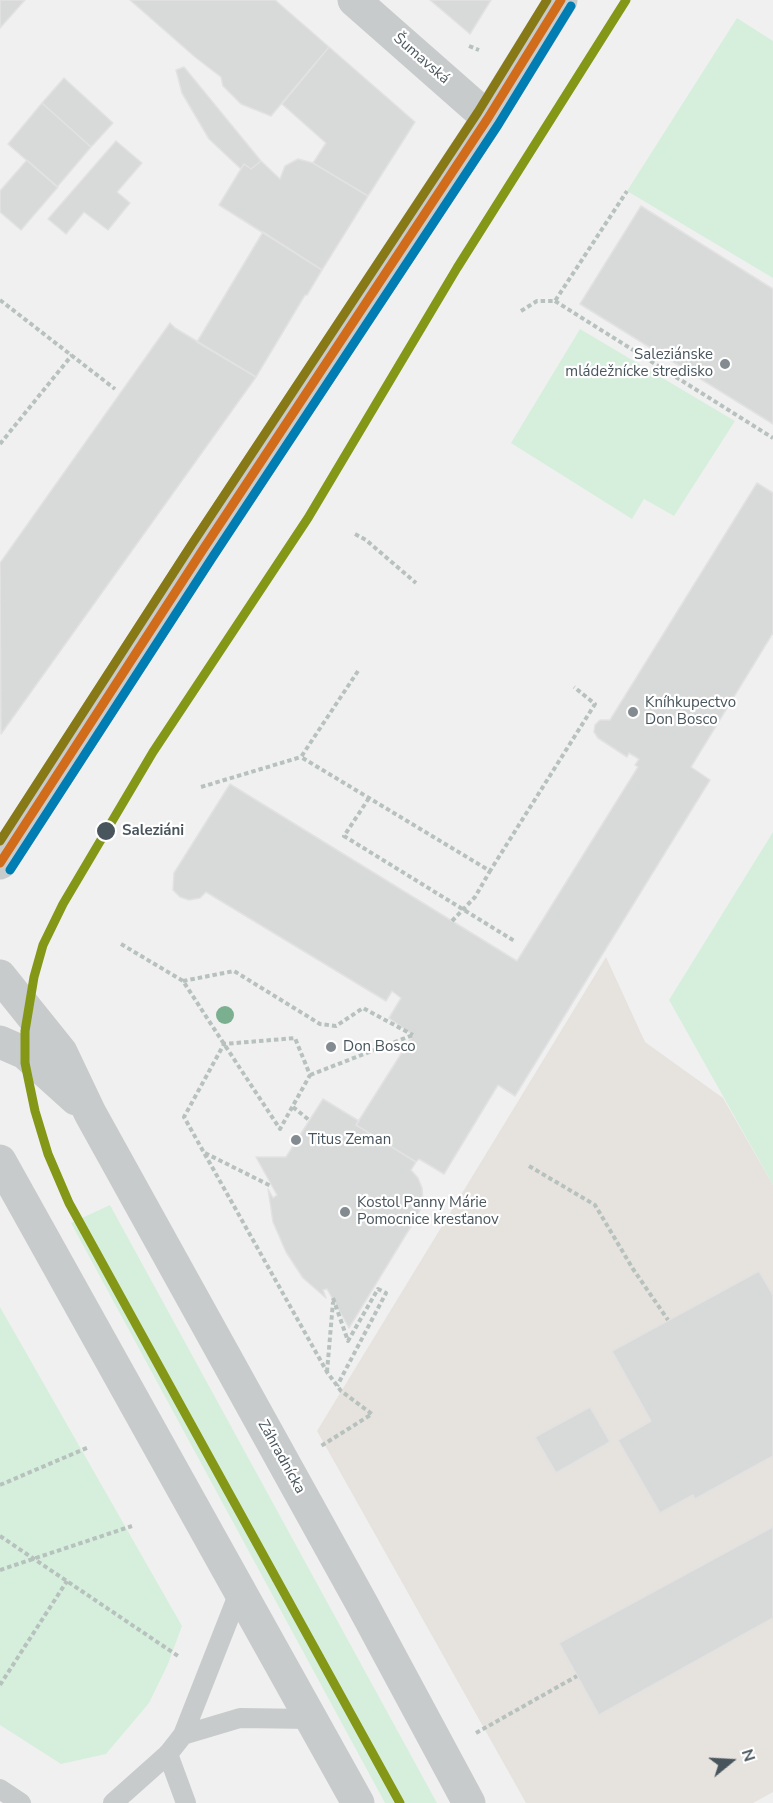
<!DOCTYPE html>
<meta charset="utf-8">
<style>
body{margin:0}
#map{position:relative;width:773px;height:1803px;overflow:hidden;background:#f1f0f0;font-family:"Nunito Sans",sans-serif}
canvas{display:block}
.north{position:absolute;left:701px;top:1731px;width:60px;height:60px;-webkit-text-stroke:4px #fff;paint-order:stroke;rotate:72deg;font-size:16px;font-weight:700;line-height:24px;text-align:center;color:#48555c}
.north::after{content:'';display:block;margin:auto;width:21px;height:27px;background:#48555c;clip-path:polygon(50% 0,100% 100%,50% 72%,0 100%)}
</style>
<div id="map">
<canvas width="773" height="1803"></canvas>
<div class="north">N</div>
</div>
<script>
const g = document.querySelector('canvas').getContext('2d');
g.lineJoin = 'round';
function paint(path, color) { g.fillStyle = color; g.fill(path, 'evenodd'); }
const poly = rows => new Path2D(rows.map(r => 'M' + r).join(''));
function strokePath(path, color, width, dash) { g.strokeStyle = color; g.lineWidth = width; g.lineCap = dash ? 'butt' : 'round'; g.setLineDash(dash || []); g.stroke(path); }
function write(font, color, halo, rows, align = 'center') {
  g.font = font + ' "Nunito Sans",sans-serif'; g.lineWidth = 4.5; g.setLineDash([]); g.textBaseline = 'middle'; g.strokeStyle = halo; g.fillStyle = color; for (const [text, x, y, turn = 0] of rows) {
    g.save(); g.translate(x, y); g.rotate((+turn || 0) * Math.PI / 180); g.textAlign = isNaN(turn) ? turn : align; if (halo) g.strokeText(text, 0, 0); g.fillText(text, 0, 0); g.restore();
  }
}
paint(poly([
 [606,957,645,1042,723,1098,773,1185,773,1792,753,1803,526,1803,317,1431]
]), '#e6e2de');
paint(poly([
 [737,18,773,41,773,278,627,191],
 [580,329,735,421,674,516,644,499,632,519,511,443],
 [773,832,773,1185,669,1000],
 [110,1205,437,1803,385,1803,71,1223],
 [0,1307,182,1626,168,1664,149,1703,106,1754,61,1764,0,1725]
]), '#d6efdc');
const building = poly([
 [0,0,25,0,0,28,0,0],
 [130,0,275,0,329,47,271,116,241,104,223,86,221,77,195,57,130,0],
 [430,0,491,0,470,34,430,0],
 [329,47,415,122,368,196,313,163,326,143,282,104,329,47],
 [184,67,261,161,251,169,244,164,241,169,209,139,182,93,176,70,184,67],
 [64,78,113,123,91,147,42,103,64,78],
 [42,103,91,147,57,187,8,144,42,103],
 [116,141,142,163,117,192,130,203,108,230,84,212,66,234,48,219,116,141],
 [298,159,313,163,368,196,322,270,219,205,244,164,251,169,261,161,280,179,285,166,298,159],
 [27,160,58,187,21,230,0,212,0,191,27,160],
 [641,206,773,289,773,424,580,304,641,206],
 [263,232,322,270,307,295,305,295,256,377,197,342,263,232],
 [170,323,175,328,256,377,1,734,0,563,170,323],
 [757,483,773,493,773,633,691,767,710,780,515,1096,498,1085,444,1174,419,1159,416,1162,356,1125,413,1035,389,1018,401,998,392,991,386,1001,206,892,200,898,189,900,180,897,173,890,174,873,230,784,517,961,638,767,635,765,639,759,629,753,627,757,598,738,594,732,595,725,600,720,610,720,757,483],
 [323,1099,359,1121,356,1125,416,1162,411,1170,418,1178,422,1188,423,1202,418,1215,349,1328,327,1289,323,1290,326,1298,303,1278,286,1252,273,1222,268,1189,273,1198,277,1195,256,1157,286,1157,323,1099],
 [759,1271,773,1295,773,1456,695,1499,693,1495,660,1513,618,1440,651,1421,612,1351,759,1271],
 [590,1407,610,1442,556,1473,535,1437,590,1407],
 [773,1527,773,1618,599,1715,559,1643,773,1527]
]);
paint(building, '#d8d9d9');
strokePath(building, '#e2e2e3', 1.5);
strokePath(poly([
 [469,46,479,50],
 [0,300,115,389],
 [555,301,773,438],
 [521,311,537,301,555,301,627,191],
 [0,444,72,355],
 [355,534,366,540,416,583],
 [358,671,301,757,490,871,595,704,574,687],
 [201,787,301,757],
 [369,798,344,836,516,942],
 [452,921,475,897,490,871],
 [121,944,183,981,224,1044,280,1129,310,1075,295,1038,224,1044,184,1117,327,1372,341,1391,372,1414,321,1446],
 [183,981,234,971,320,1024,336,1026,363,1008,413,1035],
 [310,1075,413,1035],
 [293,1107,309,1120],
 [205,1153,271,1186],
 [529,1166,595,1205,633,1269,668,1320],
 [333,1298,348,1341,378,1289,386,1293,337,1386],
 [327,1372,333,1302],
 [0,1485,89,1447],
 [0,1536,178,1656],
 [0,1570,132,1526],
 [0,1685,67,1581],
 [476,1733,577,1676]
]), '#b7c2be', 4, [4.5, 3]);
strokePath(poly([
 [183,1735,240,1718,312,1719],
 [168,1754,186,1803],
 [0,1789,21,1803],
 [113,1803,168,1754,183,1735,240,1590]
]), '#c8cbcc', 20);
strokePath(poly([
 [354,0,488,118]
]), '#c8cbcc', 33);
strokePath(poly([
 [0,863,202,551,488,118,561,0],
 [0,976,61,1052,90,1113,362,1604,469,1803],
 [0,1042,25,1053,76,1099],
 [0,1161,358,1803]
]), '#c8cbcc', 33);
strokePath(poly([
 [0,863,202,551,488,118,561,0]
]), '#d16c1a', 9);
strokePath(poly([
 [10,870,212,558,498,125,571,6]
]), '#007db3', 9);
strokePath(poly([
 [0,841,192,544,478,112,547,0]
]), '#887917', 9);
strokePath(poly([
 [400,1803,69,1203,48,1154,35,1111,25,1063,25,1031,34,977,43,945,63,904,153,752,308,518,457,268,626,0]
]), '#849717', 9);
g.fillStyle = '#7ab08f';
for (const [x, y] of [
 [225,1015]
]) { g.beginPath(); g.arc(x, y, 9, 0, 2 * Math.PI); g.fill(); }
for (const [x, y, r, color] of [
 [725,364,6,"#838b90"],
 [633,712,6,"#838b90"],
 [106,831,10,"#48555c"],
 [331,1047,6,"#838b90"],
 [296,1140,6,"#838b90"],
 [345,1212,6,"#838b90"]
]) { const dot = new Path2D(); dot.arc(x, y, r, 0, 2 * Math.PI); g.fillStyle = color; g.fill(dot); strokePath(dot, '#fff', 2); }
write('15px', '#48555c', '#fff', [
 ["Šumavská",421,59,41],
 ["Záhradnícka",281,1457,61]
]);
write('15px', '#48555c', '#fff', [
 ["Saleziánske",713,355,"right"],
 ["mládežnícke stredisko",713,372,"right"],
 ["Kníhkupectvo",645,703],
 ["Don Bosco",645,720],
 ["Don Bosco",343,1047],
 ["Titus Zeman",308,1140],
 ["Kostol Panny Márie",357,1203],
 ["Pomocnice kresťanov",357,1220]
], 'left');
write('bold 15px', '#48555c', '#fff', [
 ["Saleziáni",122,831]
], 'left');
</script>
